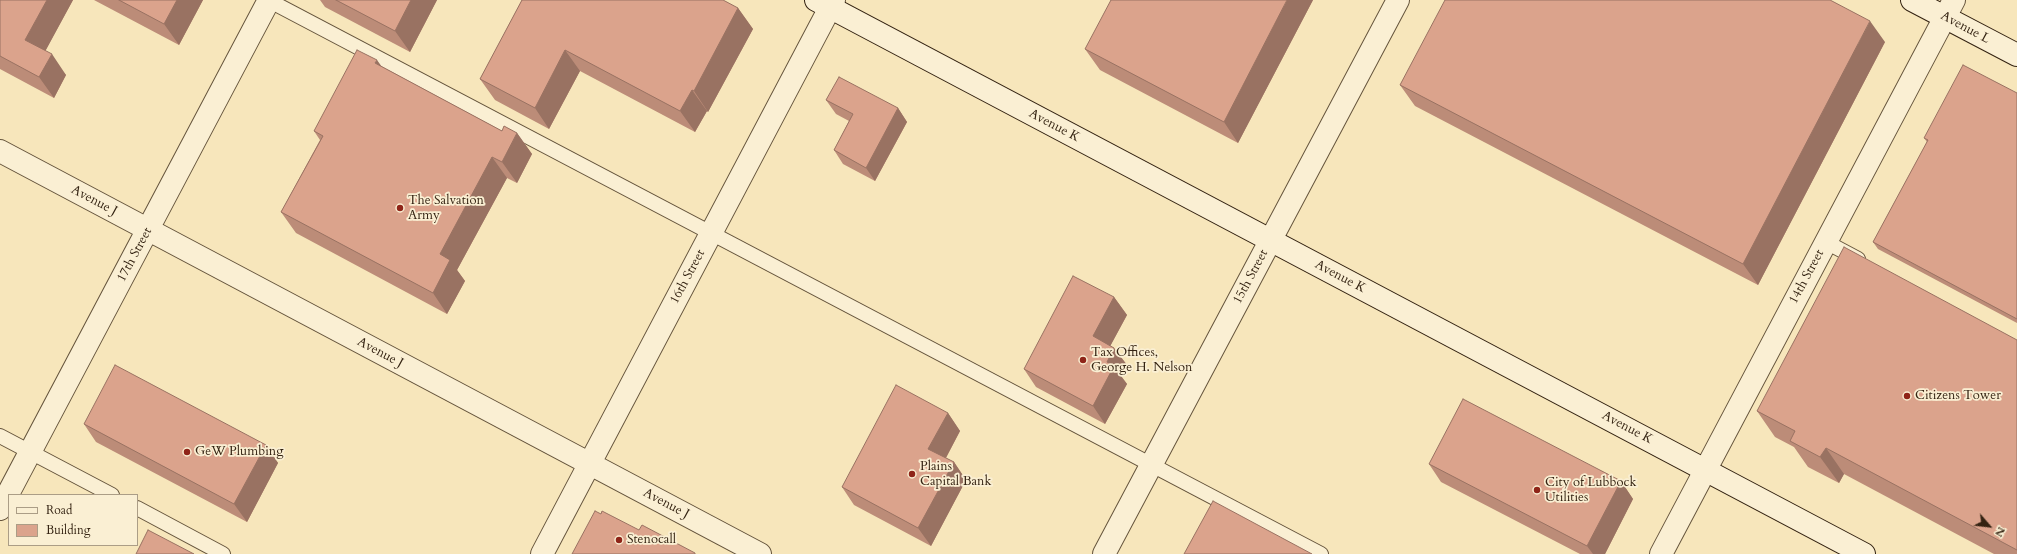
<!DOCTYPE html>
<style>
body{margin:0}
#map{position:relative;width:2017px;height:554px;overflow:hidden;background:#f7e6bb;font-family:Cardo,serif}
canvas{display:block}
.legend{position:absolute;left:8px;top:494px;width:130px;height:52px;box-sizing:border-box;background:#faefd3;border:1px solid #ab9d86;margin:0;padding:5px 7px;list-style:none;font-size:12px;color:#342312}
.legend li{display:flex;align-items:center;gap:8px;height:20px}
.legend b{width:20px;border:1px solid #ab9d86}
.north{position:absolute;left:1969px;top:506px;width:40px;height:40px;-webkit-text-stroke:3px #faefd3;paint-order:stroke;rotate:118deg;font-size:11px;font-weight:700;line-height:16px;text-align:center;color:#342312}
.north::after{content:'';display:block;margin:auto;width:14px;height:18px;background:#342312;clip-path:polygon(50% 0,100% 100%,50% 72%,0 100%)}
</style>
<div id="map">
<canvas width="2017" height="554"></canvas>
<ul class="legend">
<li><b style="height:5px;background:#faefd3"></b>Road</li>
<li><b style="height:11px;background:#dba38c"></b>Building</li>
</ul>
<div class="north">N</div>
</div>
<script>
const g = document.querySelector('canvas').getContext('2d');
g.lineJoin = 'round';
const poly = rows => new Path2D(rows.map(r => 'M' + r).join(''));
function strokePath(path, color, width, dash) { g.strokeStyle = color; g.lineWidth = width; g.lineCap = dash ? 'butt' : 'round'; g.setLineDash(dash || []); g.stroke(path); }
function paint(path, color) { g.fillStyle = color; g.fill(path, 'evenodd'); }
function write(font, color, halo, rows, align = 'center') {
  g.font = font + ' Cardo,serif'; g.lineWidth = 3.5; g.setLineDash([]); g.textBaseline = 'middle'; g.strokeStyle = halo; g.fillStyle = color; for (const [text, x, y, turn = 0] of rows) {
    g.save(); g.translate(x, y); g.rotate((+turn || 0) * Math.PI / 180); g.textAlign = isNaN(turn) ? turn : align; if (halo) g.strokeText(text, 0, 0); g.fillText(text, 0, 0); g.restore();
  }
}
const lane = poly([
 [268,0,1321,554],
 [1826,242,1858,259],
 [0,436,112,495],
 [137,508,223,554]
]);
const street = poly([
 [0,151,760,554],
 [0,509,269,0],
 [542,554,834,0],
 [1104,554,1398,0],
 [1661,554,1954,0]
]);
const secondary = poly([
 [816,0,1864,554],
 [1912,0,2017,55]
]);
strokePath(lane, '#65543c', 16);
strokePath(street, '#65543c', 24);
strokePath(secondary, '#342312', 24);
strokePath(lane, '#faefd3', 14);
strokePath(street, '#faefd3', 22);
strokePath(secondary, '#faefd3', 22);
paint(poly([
 [0,0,73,0,45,51,66,75,54,98,0,69],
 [94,0,203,0,179,45],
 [320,0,437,0,410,52,325,7],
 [522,0,738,8,753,29,708,112,707,111,695,132,580,71,549,129,495,100,480,79],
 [1313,0,1238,143,1100,70,1085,49],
 [1885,42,1758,285,1415,106,1400,85],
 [381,66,502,131,517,133,532,154,517,183,507,178,457,270,465,281,447,314,296,233,281,212,320,140,314,131],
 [2017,93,2017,323,1878,249,1873,242,1927,142,1924,138],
 [826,100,898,108,907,122,875,181,843,164,834,150,849,121,836,114],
 [1114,297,1127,315,1110,346,1114,348,1127,365,1121,376,1127,384,1105,424,1036,387,1024,369],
 [2017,340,2017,554,1994,554,1844,474,1839,483,1808,467,1794,447,1775,437,1757,411],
 [948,413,960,431,946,458,954,462,966,480,931,546,854,505,842,487],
 [84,424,266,445,278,463,247,522,96,442],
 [1429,464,1621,481,1633,499,1605,554,1580,554,1441,482]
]), '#bc8c78');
paint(poly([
 [47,0,73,0,40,61,25,40],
 [177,0,203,0,179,45,164,24],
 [411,0,437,0,410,52,395,31],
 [1287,0,1313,0,1238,143,1224,122],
 [738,8,753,29,708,112,694,91],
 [1870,21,1885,42,1758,285,1743,264],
 [565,50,580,71,549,129,535,108],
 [52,54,66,75,54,98,39,77],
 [377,60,392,81,375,63],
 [692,90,707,111,695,132,680,111],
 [898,108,907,122,875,181,866,168],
 [517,133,532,154,517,183,502,162],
 [492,157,507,178,457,270,465,281,447,314,433,293,440,254],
 [1114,297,1127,315,1106,354,1093,336],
 [1114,348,1127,365,1121,376,1127,384,1105,424,1093,406,1107,362],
 [948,413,960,431,941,467,928,449],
 [266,445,278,463,247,522,234,504],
 [1826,448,1844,474,1839,483,1820,457],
 [954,462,966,480,931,546,918,528],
 [1621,481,1633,499,1605,554,1593,554,1587,546]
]), '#997262');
const building = poly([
 [0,0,47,0,25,40,52,54,39,77,0,56,0,0],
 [119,0,177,0,164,24,119,0],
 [336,0,411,0,395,31,336,0],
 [522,0,723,0,738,8,694,91,692,90,680,111,565,50,535,108,480,79,522,0],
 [1111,0,1287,0,1224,122,1085,49,1111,0],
 [1445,0,1830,0,1870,21,1743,264,1400,85,1445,0],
 [357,50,377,60,375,63,502,131,504,126,517,133,502,162,492,157,440,254,450,260,433,293,281,212,323,136,314,131,357,50],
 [1963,65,2017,93,2017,319,1873,242,1928,140,1924,138,1963,65],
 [839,77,898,108,866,168,834,150,853,114,826,100,839,77],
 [1844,247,2017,340,2017,550,1826,448,1820,457,1790,441,1795,431,1757,411,1844,247],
 [1073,276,1114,297,1093,336,1114,348,1107,362,1114,366,1093,406,1024,369,1073,276],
 [115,365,266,445,234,504,84,424,115,365],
 [896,385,948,413,928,449,954,462,918,528,842,487,896,385],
 [1463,399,1621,481,1587,546,1429,464,1463,399],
 [1213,501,1312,554,1184,554,1213,501],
 [595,511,601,514,602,511,639,530,642,525,695,553,695,554,572,554,595,511],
 [148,530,194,554,136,554,148,530]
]);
paint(building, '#dba38c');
strokePath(building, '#997262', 1);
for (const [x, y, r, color] of [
 [400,208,4,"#8f2418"],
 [1083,360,4,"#8f2418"],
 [1907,396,4,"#8f2418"],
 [187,452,4,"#8f2418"],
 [912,474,4,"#8f2418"],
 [1537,490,4,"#8f2418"],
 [619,540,4,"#8f2418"]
]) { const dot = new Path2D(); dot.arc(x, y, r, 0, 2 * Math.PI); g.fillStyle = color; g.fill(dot); strokePath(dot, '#faefd3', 1.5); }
write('13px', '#342312', '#faefd3', [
 ["Avenue L",1965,28,28],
 ["Avenue K",1054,126,28],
 ["Avenue J",94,201,28],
 ["17th Street",135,255,-62],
 ["16th Street",688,277,-62],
 ["15th Street",1251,277,-62],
 ["Avenue K",1340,277,28],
 ["14th Street",1807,277,-62],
 ["Avenue J",380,353,28],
 ["Avenue K",1627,428,28],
 ["Avenue J",666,504,28]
]);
write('13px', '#342312', '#faefd3', [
 ["The Salvation",408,201],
 ["Army",408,216],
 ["Tax Offices,",1091,353],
 ["George H. Nelson",1091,368],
 ["Citizens Tower",1915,396],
 ["GeW Plumbing",195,452],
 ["Plains",920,467],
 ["Capital Bank",920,482],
 ["City of Lubbock",1545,483],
 ["Utilities",1545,498],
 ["Stenocall",627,540]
], 'left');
</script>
